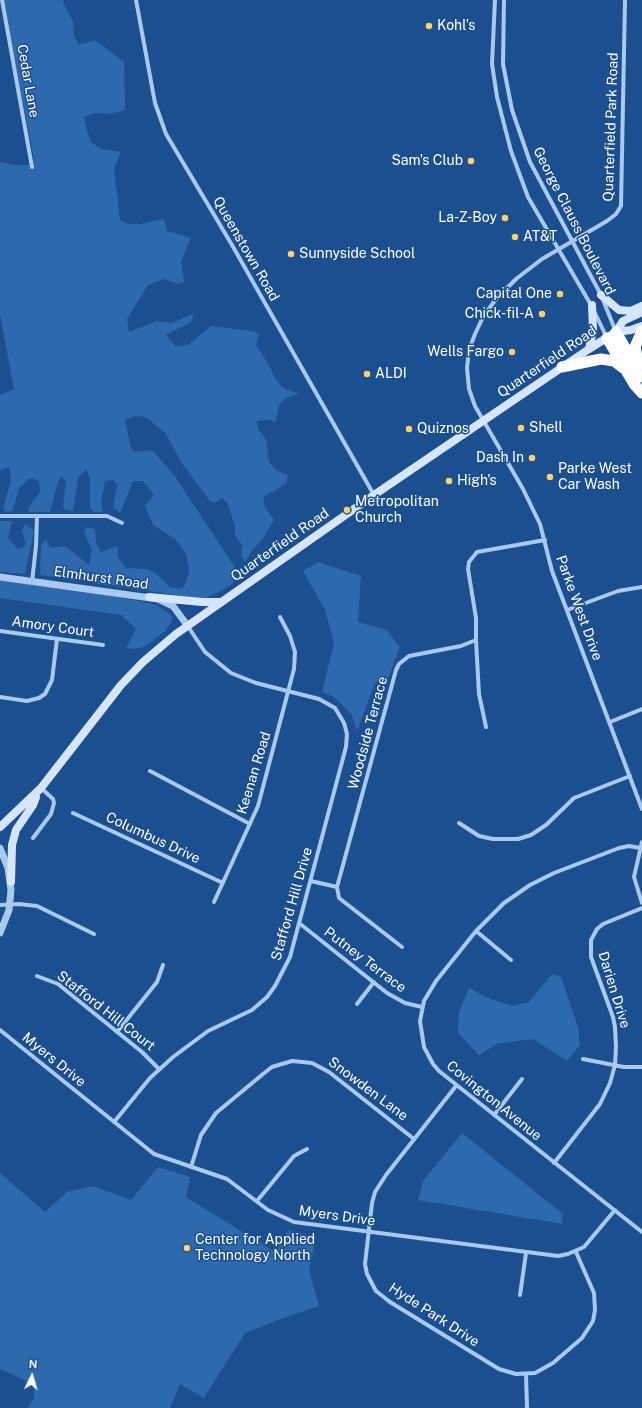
<!DOCTYPE html>
<style>
body{margin:0}
#map{position:relative;width:642px;height:1408px;overflow:hidden;background:#1b4f8f;font-family:"Public Sans",sans-serif}
canvas{display:block}
.north{position:absolute;left:12px;top:1356px;width:40px;height:40px;-webkit-text-stroke:3px #1b4f8f;paint-order:stroke;rotate:5deg;font-size:11px;font-weight:700;line-height:16px;text-align:center;color:#fff}
.north::after{content:'';display:block;margin:auto;width:14px;height:18px;background:#fff;clip-path:polygon(50% 0,100% 100%,50% 72%,0 100%)}
</style>
<div id="map">
<canvas width="642" height="1408"></canvas>
<div class="north">N</div>
</div>
<script>
const g = document.querySelector('canvas').getContext('2d');
g.lineJoin = 'round';
function paint(path, color) { g.fillStyle = color; g.fill(path, 'evenodd'); }
const poly = rows => new Path2D(rows.map(r => 'M' + r).join(''));
function strokePath(path, color, width, dash) { g.strokeStyle = color; g.lineWidth = width; g.lineCap = dash ? 'butt' : 'round'; g.setLineDash(dash || []); g.stroke(path); }
function write(font, color, halo, rows, align = 'center') {
  g.font = font + ' "Public Sans",sans-serif'; g.lineWidth = 3; g.setLineDash([]); g.textBaseline = 'middle'; g.strokeStyle = halo; g.fillStyle = color; for (const [text, x, y, turn = 0] of rows) {
    g.save(); g.translate(x, y); g.rotate((+turn || 0) * Math.PI / 180); g.textAlign = isNaN(turn) ? turn : align; if (halo) g.strokeText(text, 0, 0); g.fillText(text, 0, 0); g.restore();
  }
}
paint(poly([
 [3,0,64,0,63,3,73,21,74,36,79,45,95,40,124,62,125,110,109,114,95,113,84,117,87,131,91,142,101,149,121,152,114,168,120,220,128,224,141,224,164,219,167,231,191,238,181,262,184,282,178,284,164,279,148,285,127,319,129,332,157,321,172,323,194,313,191,322,166,335,175,346,188,345,211,326,252,331,259,334,256,345,269,365,273,375,282,387,299,394,286,398,279,405,276,422,269,420,257,421,258,429,266,439,269,462,276,470,288,475,286,484,263,497,265,508,274,520,262,540,254,548,245,562,241,555,242,545,235,535,235,526,227,502,221,498,215,503,210,501,181,462,166,434,146,417,135,416,125,420,131,448,135,452,152,450,174,475,234,566,236,578,232,584,217,593,202,599,40,575,41,546,46,539,50,548,65,546,89,565,92,550,84,532,86,527,95,529,96,544,101,552,117,546,118,557,126,568,148,569,160,577,171,588,182,588,185,584,189,573,187,555,175,539,153,525,145,506,154,495,143,481,133,481,120,513,113,507,117,485,113,480,105,481,101,503,103,512,94,512,90,508,90,478,86,469,78,478,73,511,65,510,63,506,66,482,61,476,57,485,50,512,29,512,28,508,40,492,39,481,30,478,20,487,12,511,5,512,3,508,11,480,9,467,0,470,0,395,14,389,0,314,0,162,15,165,29,165,34,159],
 [0,521,12,521,8,538,18,549,26,545,22,530,25,524,34,531,25,574,0,572],
 [318,562,361,576,358,622,387,630,400,647,388,678,375,683,357,731,352,715,334,697,322,692,334,643,325,610,303,571],
 [0,580,119,597,157,605,172,616,172,621,165,631,144,647,133,649,126,648,136,629,121,615,0,598],
 [552,974,561,977,578,1027,580,1045,567,1061,533,1039,496,1044,479,1056,458,1032,459,1012,469,988,491,999,512,1006,529,1002],
 [462,1133,563,1214,562,1224,418,1200,423,1181],
 [158,1167,190,1177,186,1197,275,1252,288,1230,316,1238,309,1270,319,1306,278,1320,245,1333,204,1398,180,1384,170,1408,28,1408,34,1398,33,1384,0,1369,0,1173,45,1212,67,1192,93,1186,131,1200]
]), '#2e69ad');
strokePath(poly([
 [2,0,32,167],
 [136,0,155,103,166,134,232,245,374,495],
 [495,0,492,64,497,97,511,151,528,197,591,305],
 [504,0,503,64,512,110,530,162,601,295,616,332],
 [625,0,621,206,616,214,607,221,542,259,516,279,496,299,483,317,475,334,469,350,467,368,469,389,475,406,523,489,540,524,552,571,642,809],
 [594,311,607,338],
 [0,516,107,516,122,523],
 [32,582,36,546,37,516],
 [567,610,618,591,642,587],
 [0,631,103,645],
 [476,640,479,694,486,727],
 [0,697,27,701,39,698,45,694,52,680,57,639],
 [610,722,642,709],
 [150,771,250,824],
 [73,813,223,883],
 [459,823,479,836,493,839,518,839,531,835,546,825,574,798,630,776],
 [33,838,51,814,54,803,53,799,41,788],
 [642,842,634,877,642,903],
 [640,848,629,846,619,848,554,873,530,885,504,903,476,931,436,981,424,1001,420,1021,424,1047,433,1064,439,1071,642,1232],
 [311,881,337,887,339,898,402,947],
 [337,887,396,670,399,664,409,656,461,646,476,640,476,618,468,569,469,562,477,552,545,540],
 [214,902,258,806,294,669,295,652,290,636,280,617],
 [0,905,19,904,37,906,94,934],
 [299,923,387,993,405,1003,422,1007],
 [476,931,511,960],
 [37,976,58,984,142,1052,159,1069],
 [357,1004,374,982],
 [0,1030,154,1154,227,1179,268,1210,294,1222,558,1256,568,1254,584,1247,615,1210],
 [117,1032,157,982,163,965],
 [583,1059,624,1067,642,1067],
 [456,1086,386,1175,375,1192,372,1203,365,1264,367,1274,376,1291,390,1302,499,1369,516,1374,535,1373,553,1363,582,1338,593,1321,595,1310,594,1293,576,1252],
 [494,1115,522,1079],
 [114,1122,150,1078,173,1057,208,1031,252,1010,267,997,275,986,290,957,346,747,347,734,344,723,335,708,319,699,256,683,231,673,205,652,187,625],
 [554,1163,600,1104,610,1083,615,1065,616,1047,615,1027,613,1017,591,957,591,940,597,929,603,924,642,908],
 [191,1167,201,1135,216,1113,263,1074,272,1067,292,1061,312,1063,329,1072,414,1139],
 [257,1201,294,1156,307,1149],
 [520,1295,526,1253],
 [526,1374,527,1408]
]), '#a9c9ee', 4);
strokePath(poly([
 [0,577,158,599,173,606,187,625],
 [0,848,8,868,11,890,9,910,0,933]
]), '#a9c9ee', 7);
strokePath(poly([
 [601,295,619,310,631,311,642,306],
 [616,332,623,321,642,312],
 [589,349,593,330,592,305],
 [149,597,202,602,220,602],
 [0,827,41,788,121,685,143,662,176,634,374,495,589,349,616,332,631,330,642,326],
 [11,882,12,845,16,830,33,805,36,797]
]), '#d6e6fa', 8);
strokePath(poly([
 [616,332,642,377],
 [607,338,634,384,642,393],
 [639,366,635,347,642,331],
 [562,367,601,359,614,361,623,368]
]), '#fff', 11);
for (const [x, y, r, color] of [
 [429,26,4,"#ffd166"],
 [471,161,4,"#ffd166"],
 [505,218,4,"#ffd166"],
 [515,237,4,"#ffd166"],
 [291,254,4,"#ffd166"],
 [560,294,4,"#ffd166"],
 [542,314,4,"#ffd166"],
 [512,352,4,"#ffd166"],
 [367,374,4,"#ffd166"],
 [521,428,4,"#ffd166"],
 [409,429,4,"#ffd166"],
 [532,458,4,"#ffd166"],
 [550,477,4,"#ffd166"],
 [449,481,4,"#ffd166"],
 [347,510,4,"#ffd166"],
 [187,1248,4,"#ffd166"]
]) { const dot = new Path2D(); dot.arc(x, y, r, 0, 2 * Math.PI); g.fillStyle = color; g.fill(dot); strokePath(dot, '#1b4f8f', 1.5); }
write('14px', '#fff', '#1b4f8f', [
 ["Kohl's",437,26],
 ["Sam's Club",463,161,"right"],
 ["La-Z-Boy",497,218,"right"],
 ["AT&T",523,237],
 ["Sunnyside School",299,254],
 ["Capital One",552,294,"right"],
 ["Chick-fil-A",534,314,"right"],
 ["Wells Fargo",504,352,"right"],
 ["ALDI",375,374],
 ["Shell",529,428],
 ["Quiznos",417,429],
 ["Dash In",524,458,"right"],
 ["Parke West",558,469],
 ["Car Wash",558,485],
 ["High's",457,481],
 ["Metropolitan",355,502],
 ["Church",355,518],
 ["Center for Applied",195,1240],
 ["Technology North",195,1256]
], 'left');
write('14px', '#fff', '#1b4f8f', [
 ["Cedar Lane",28,81,80],
 ["Quarterfield Park Road",611,127,-88],
 ["George Clauss Boulevard",574,221,63],
 ["Queenstown Road",246,249,60],
 ["Quarterfield Road",547,362,-34],
 ["Quarterfield Road",280,545,-35],
 ["Elmhurst Road",101,578,8],
 ["Parke West Drive",579,608,70],
 ["Amory Court",53,627,8],
 ["Woodside Terrace",368,733,-75],
 ["Keenan Road",254,773,-73],
 ["Columbus Drive",153,838,25],
 ["Stafford Hill Drive",292,904,-74],
 ["Putney Terrace",365,960,37],
 ["Darien Drive",614,990,73],
 ["Stafford Hill Court",106,1011,38],
 ["Myers Drive",54,1060,39],
 ["Snowden Lane",368,1089,37],
 ["Covington Avenue",494,1101,39],
 ["Myers Drive",337,1216,8],
 ["Hyde Park Drive",434,1315,33]
]);
</script>
